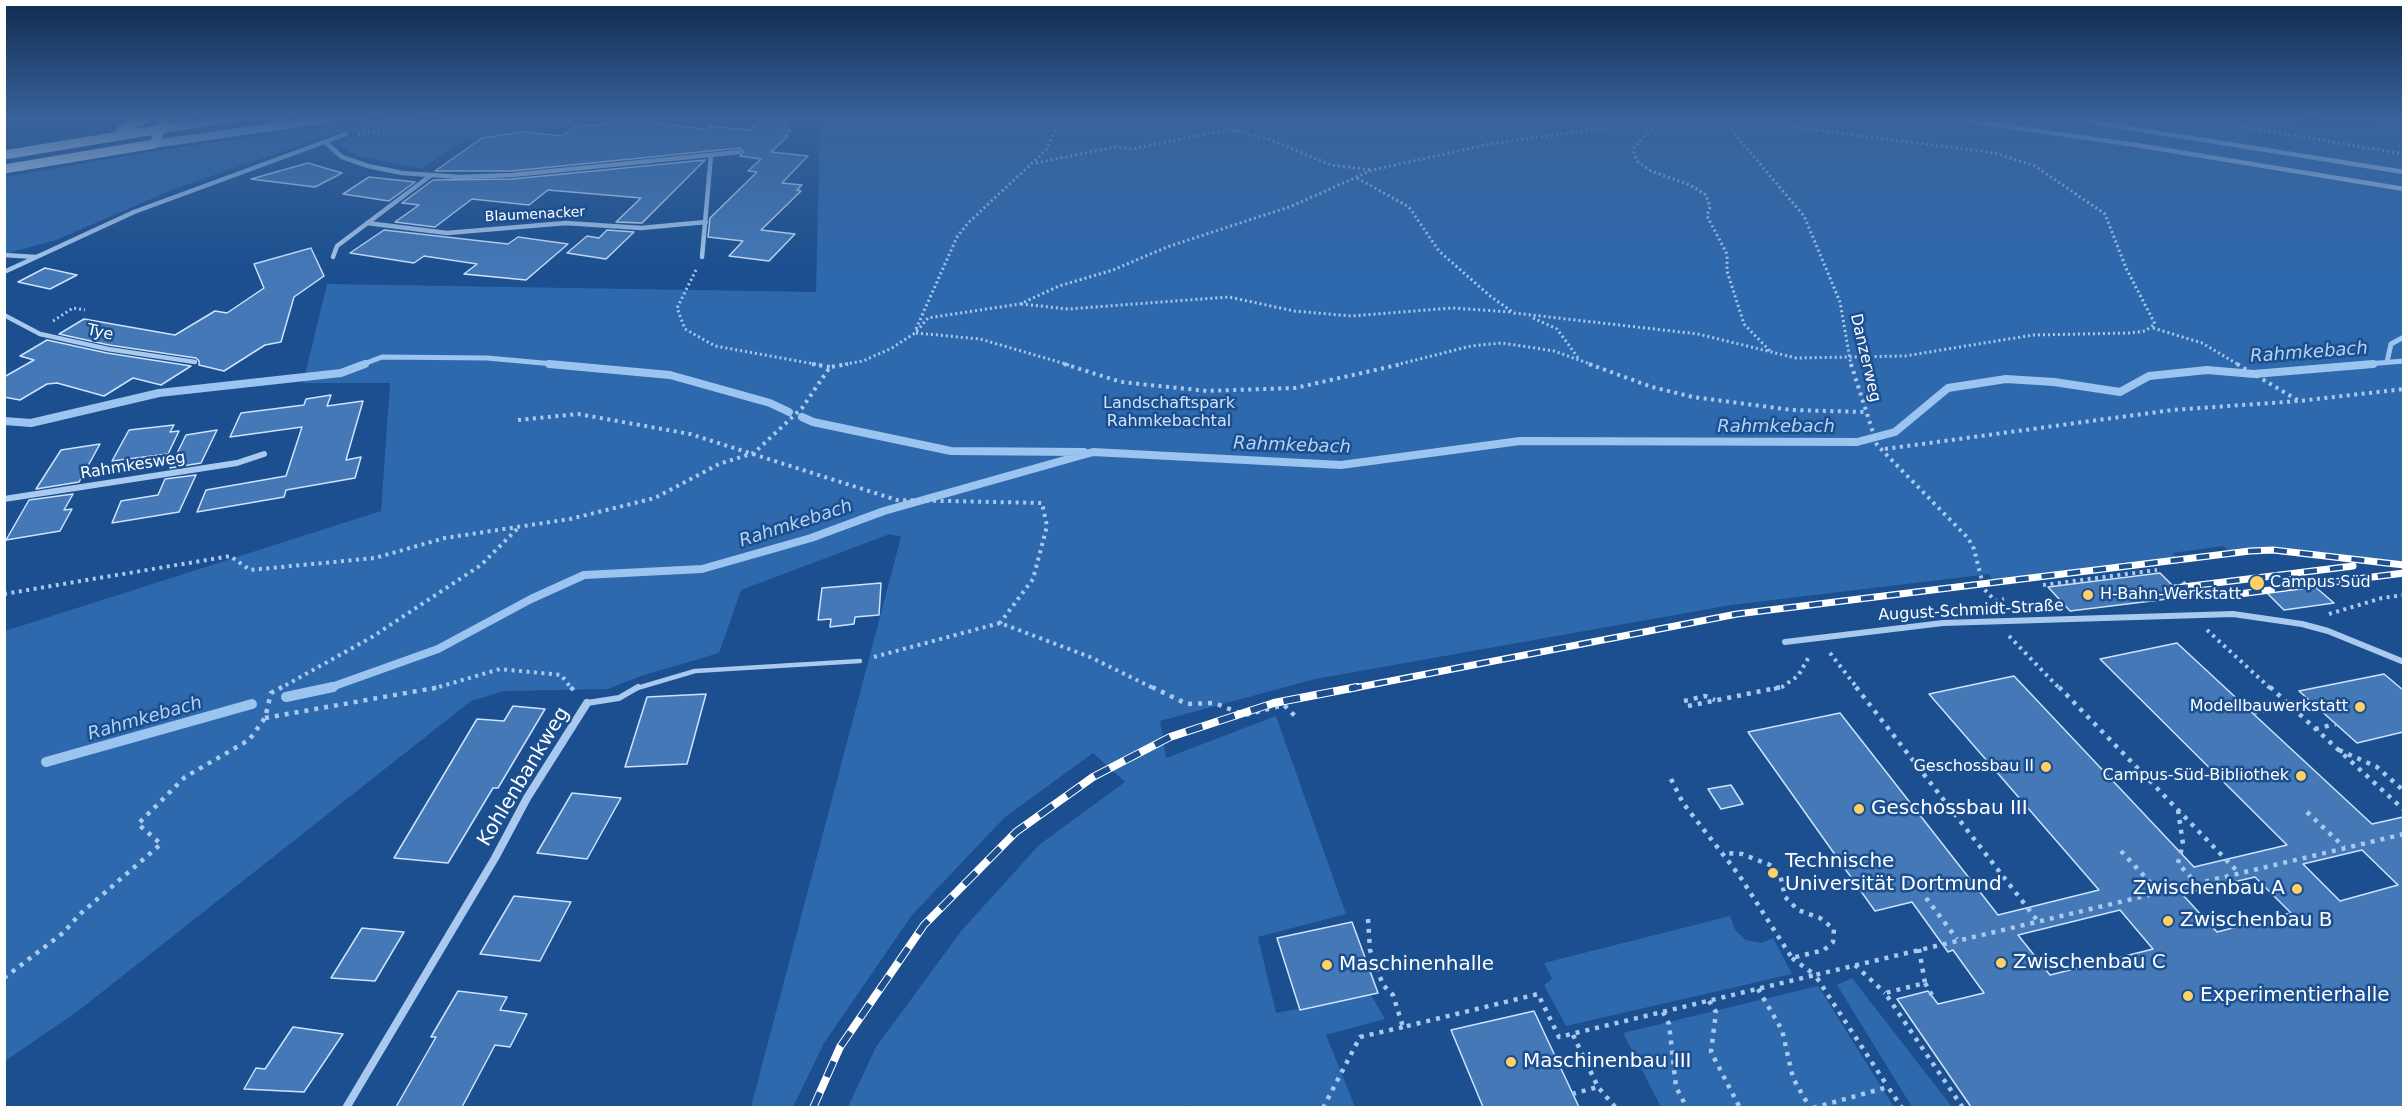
<!DOCTYPE html>
<meta charset="utf-8">
<style>
body{margin:0}
#map{position:relative;width:2408px;height:1112px;overflow:hidden;background:#1b4f8f;font-family:"DejaVu Sans",sans-serif}
canvas{display:block}
.frame{position:absolute;inset:0;border:6px solid #fff;pointer-events:none}
</style>
<div id="map">
<canvas width="2408" height="1112"></canvas>
<div class="frame"></div>
</div>
<script>
const g = document.querySelector('canvas').getContext('2d');
g.lineJoin = 'round';
function paint(path, color) { g.fillStyle = color; g.fill(path, 'evenodd'); }
const poly = rows => new Path2D(rows.map(r => 'M' + r).join(''));
function strokePath(path, color, width, dash) { g.strokeStyle = color; g.lineWidth = width; g.lineCap = dash ? 'butt' : 'round'; g.setLineDash(dash || []); g.stroke(path); }
function write(font, color, halo, rows, align = 'center') {
  g.font = font + ' "DejaVu Sans",sans-serif'; g.lineWidth = 5; g.setLineDash([]); g.textBaseline = 'middle'; g.strokeStyle = halo; g.fillStyle = color; for (const [text, x, y, turn = 0] of rows) {
    g.save(); g.translate(x, y); g.rotate((+turn || 0) * Math.PI / 180); g.textAlign = isNaN(turn) ? turn : align; if (halo) g.strokeText(text, 0, 0); g.fillText(text, 0, 0); g.restore();
  }
}
paint(poly([
 [389,118,436,120,351,134,344,130,174,189,56,240,5,254,5,177,167,149],
 [466,118,653,118,464,140,422,169,358,156,342,147,341,143,351,137],
 [820,118,2254,118,2315,127,2403,121,2403,562,2357,563,2268,551,2235,555,2223,546,2172,553,2181,562,1995,584,1989,574,1731,605,1315,679,1160,721,1166,758,1276,716,1346,914,1258,937,1276,1013,1371,995,1385,1019,1326,1035,1355,1107,1189,1108,1188,1105,1177,1108,848,1107,876,1047,962,930,1039,845,1125,782,1093,753,1005,817,912,915,824,1043,793,1107,751,1107,901,537,890,534,741,590,719,653,641,676,608,689,504,691,471,701,78,1011,5,1061,5,631,381,511,390,383,303,383,327,284,816,292],
 [1730,916,1735,930,1746,940,1761,943,1773,938,1792,974,1566,1026,1544,985,1552,979,1544,963],
 [1852,978,1952,1107,1912,1107,1837,985],
 [1818,986,1894,1107,1661,1107,1623,1033]
]), '#2e69ad');
strokePath(poly([
 [2387,362,2391,344,2404,337],
 [361,365,382,357,487,358,565,365],
 [2355,365,2404,361]
]), '#9cc4f0', 5);
strokePath(poly([
 [549,364,670,375,770,403,789,412],
 [802,417,813,422,951,451,1084,452],
 [4,421,31,423,159,393,341,373,365,364],
 [326,689,438,649,531,599,584,575,702,569,811,538,884,511,1093,452,1341,465,1520,441,1857,442,1895,432,1948,388,2006,379,2054,382,2120,392,2149,376,2207,370,2254,374,2373,364]
]), '#9cc4f0', 8);
strokePath(poly([
 [286,697,333,687],
 [46,762,252,704]
]), '#9cc4f0', 10);
const building = poly([
 [763,118,793,118,782,129,791,130,785,136,788,136,771,152,808,156,782,183,802,185,797,190,801,191,761,230,795,234,769,261,729,256,743,241,708,237,710,218,757,172,748,171,761,159,740,156,743,152,740,148,512,171,435,171,482,138,524,132,562,136,574,127,638,121,707,129,710,126,750,130,763,118],
 [705,160,642,223,616,222,641,198,548,190,529,205,472,199,435,227,395,222,419,205,402,203,433,180,512,179,705,160],
 [308,163,342,173,315,187,251,179,308,163],
 [369,177,415,182,389,201,343,194,369,177],
 [384,230,508,244,518,237,568,244,526,280,464,274,477,264,424,256,414,263,350,253,384,230],
 [607,230,634,232,606,259,567,253,587,236,599,238,607,230],
 [311,248,324,276,294,297,281,342,265,345,224,371,199,365,199,361,196,358,109,345,59,334,84,319,175,335,215,311,227,313,264,288,254,264,311,248],
 [45,268,77,275,50,289,18,282,45,268],
 [47,340,107,353,191,366,161,385,133,378,104,396,57,383,47,384,20,400,4,397,4,377,34,360,20,356,47,340],
 [331,395,327,406,363,401,346,460,361,457,355,478,286,490,284,497,197,512,206,490,286,476,302,427,230,437,241,413,304,405,306,399,331,395],
 [174,425,170,432,179,431,168,454,112,461,129,430,174,425],
 [217,430,201,463,170,468,186,435,217,430],
 [100,444,79,482,36,489,61,450,100,444],
 [196,475,179,512,112,523,121,501,158,495,165,479,196,475],
 [73,494,64,510,72,509,60,531,6,540,29,500,73,494],
 [2160,573,2184,597,2070,611,2048,587,2160,573],
 [881,583,879,615,855,617,854,624,830,627,831,619,818,620,822,588,881,583],
 [2313,585,2334,603,2284,610,2265,591,2313,585],
 [2177,643,2372,824,2403,817,2403,1107,1971,1107,1897,999,1928,991,1938,1004,1984,993,1953,950,1948,952,1912,902,1875,911,1748,732,1840,713,1998,915,2099,890,1929,694,2014,676,2194,867,2287,845,2100,659,2177,643],
 [2362,850,2398,885,2340,901,2303,864,2362,850],
 [2255,877,2291,913,2217,932,2182,894,2255,877],
 [2120,910,2153,949,2050,975,2018,935,2120,910],
 [2384,674,2403,690,2403,732,2357,743,2299,691,2384,674],
 [706,694,687,764,625,767,647,697,706,694],
 [513,706,545,709,498,788,493,788,448,863,394,858,477,719,504,721,513,706],
 [1731,785,1743,804,1721,809,1708,789,1731,785],
 [572,793,621,798,587,859,537,853,572,793],
 [514,896,571,902,540,961,480,954,514,896],
 [1352,922,1378,993,1300,1010,1277,938,1352,922],
 [362,928,404,932,375,981,331,978,362,928],
 [458,991,507,997,500,1010,527,1014,510,1047,495,1045,462,1107,396,1107,436,1037,431,1037,458,991],
 [1534,1011,1579,1107,1483,1107,1451,1030,1534,1011],
 [293,1027,343,1034,304,1092,244,1089,256,1068,265,1069,293,1027]
]);
paint(building, '#4478b7');
strokePath(building, '#cfe3fa', 1.5);
strokePath(poly([
 [1191,118,1271,140,1331,165,1371,170],
 [1721,118,1804,216,1840,302,1851,365],
 [2190,118,2404,154],
 [2260,118,2305,122,2342,118],
 [1664,120,1645,135,1634,148,1634,154,1638,162,1651,171,1690,185,1706,195,1710,207,1707,216,1727,254,1727,271,1744,324,1770,351],
 [358,134,460,118],
 [1036,163,1115,147,1131,149,1221,131,1243,131],
 [1357,178,1409,207,1439,251,1490,296,1514,313,1698,334,1796,358,1905,356,2033,335,2130,333,2145,331,2155,324,2126,268,2105,214,2035,166,1995,153,1722,118],
 [696,270,677,308,685,329,715,346,820,365],
 [1021,304,1068,309,1229,297,1294,311,1351,316,1452,308,1511,312],
 [1533,318,1557,329,1579,359],
 [53,321,73,308,85,310],
 [2153,328,2202,343,2239,365],
 [916,329,957,237,968,223,1046,150,1061,118],
 [916,333,980,339,1069,365],
 [840,365,863,361,892,348,915,333,928,318,1020,304,1059,286,1113,270,1167,247,1292,206,1372,170,1490,144,1678,118],
 [1396,365,1471,346,1502,343,1554,351,1593,365]
]), '#a9c9ee', 3, [2, 3]);
strokePath(poly([
 [812,364,830,367],
 [1064,364,1121,382,1207,391,1295,388,1402,364],
 [1589,364,1652,387,1693,397,1792,410,1865,412],
 [1851,364,1877,445,1968,538,1974,549,1984,589,2000,606],
 [2237,364,2299,401],
 [518,420,578,414,690,434,897,500,1042,503,1047,526,1033,579,1000,623],
 [1885,449,2172,410,2299,401,2404,389],
 [2183,582,2199,599],
 [2043,585,2157,570],
 [4,594,230,556,250,570,375,558,445,538,570,519,655,498,719,464,754,453,802,408,830,367,848,364],
 [1995,601,2004,599],
 [2329,614,2382,598,2404,595],
 [2207,630,2271,689],
 [2009,636,2060,689],
 [1830,653,1858,689],
 [874,657,1000,623,1090,657,1155,689],
 [279,689,372,637,481,565,519,527],
 [432,689,500,669,561,675,572,689],
 [1774,689,1782,687,1798,676,1810,655]
]), '#a9c9ee', 4, [3, 4.5]);
strokePath(poly([
 [571,687,576,694],
 [1152,687,1187,704,1214,703,1245,715,1284,705,1298,719],
 [1856,687,2037,920],
 [2059,687,2238,872],
 [2270,687,2404,810],
 [1684,701,1705,696,1715,700],
 [1688,706,1781,687],
 [2253,713,2288,705],
 [265,718,440,687],
 [2315,729,2336,724],
 [2339,750,2377,767,2404,791],
 [1671,779,1683,803,1739,875,1792,958,1824,950,1833,942,1834,929,1820,918,1798,910,1785,897,1780,874,1770,865,1742,854,1723,853],
 [2178,810,2183,844,2178,863,2195,882],
 [2307,812,2344,847],
 [2121,851,2158,891],
 [1926,898,1957,939],
 [1368,919,1370,950,1383,985,1393,995,1403,1027,1538,994,1559,1037,1815,975,1888,1087],
 [1919,949,1925,983,1885,993,1963,1108],
 [1792,958,1815,975,2404,834],
 [1855,965,1885,993],
 [4,978,63,933,79,915,161,844,138,824,185,777,249,740,265,718,271,693,282,687],
 [1925,983,1934,999],
 [1758,989,1782,1030,1793,1078,1810,1108],
 [1709,1001,1716,1012,1711,1052,1740,1108],
 [1663,1012,1669,1024,1676,1087,1687,1108],
 [1573,1035,1598,1087,1616,1108],
 [1572,1094,1598,1087],
 [1323,1108,1360,1037,1403,1027],
 [1813,1108,1888,1087,1902,1108]
]), '#a9c9ee', 4.5, [4, 6]);
strokePath(poly([
 [634,689,695,671,860,661]
]), '#a9c9ee', 4.5);
strokePath(poly([
 [587,703,619,698,638,687]
]), '#a9c9ee', 6);
strokePath(poly([
 [1947,118,2130,144,2404,189],
 [2066,118,2404,172],
 [325,142,342,157,368,166,402,173,460,177,512,175,739,152],
 [367,223,447,233,566,223,641,228,706,222],
 [4,255,36,257],
 [333,257,337,246,430,176],
 [702,257,711,155],
 [4,272,134,212,346,134],
 [4,315,40,334,108,349,195,362]
]), '#a9c9ee', 4.5);
strokePath(poly([
 [4,499,237,463,264,454],
 [1785,642,1943,623,2233,614,2302,624,2328,631,2404,662]
]), '#a9c9ee', 6);
strokePath(poly([
 [346,1108,495,858,527,798,587,703]
]), '#a9c9ee', 8);
strokePath(poly([
 [161,129,236,118],
 [154,144,334,118]
]), '#a9c9ee', 8);
strokePath(poly([
 [121,130,148,118],
 [4,155,161,129],
 [4,169,154,144,166,118]
]), '#d6e6fa', 9);
const railFar1 = poly([
 [2175,588,2353,566],
 [2223,596,2404,573],
 [1349,689,1737,614,2250,551,2273,550,2404,565]
]);
const rail = poly([
 [813,1108,840,1047,924,925,1016,832,1093,777,1170,737,1274,703,1357,687]
]);
strokePath(railFar1, '#fff', 7);
strokePath(rail, '#fff', 8);
strokePath(railFar1, '#1b4f8f', 4.5, [13]);
strokePath(rail, '#1b4f8f', 6, [17]);
const sky = g.createLinearGradient(0, 0, 0, 274);
sky.addColorStop(0, '#0f2b4f');
sky.addColorStop(0.43, '#39639b');
sky.addColorStop(1, '#39639b00');
g.fillStyle = sky;
g.fillRect(0, 0, 2408, 274);
for (const [x, y, r, color] of [
 [2257,583,8,"#ffd166"],
 [2088,595,6,"#ffd166"],
 [2360,707,6,"#ffd166"],
 [2046,767,6,"#ffd166"],
 [2301,776,6,"#ffd166"],
 [1859,809,6,"#ffd166"],
 [1773,873,6,"#ffd166"],
 [2297,889,6,"#ffd166"],
 [2168,921,6,"#ffd166"],
 [2001,963,6,"#ffd166"],
 [1327,965,6,"#ffd166"],
 [2188,996,6,"#ffd166"],
 [1511,1062,6,"#ffd166"]
]) { const dot = new Path2D(); dot.arc(x, y, r, 0, 2 * Math.PI); g.fillStyle = color; g.fill(dot); strokePath(dot, '#1b4f8f', 2); }
write('14px', '#fff', '#1b4f8f', [
 ["Blaumenacker",535,215,-3]
]);
write('16px', '#fff', '#1b4f8f', [
 ["Tye",100,333,12],
 ["Danzerweg",1865,358,77],
 ["Rahmkesweg",133,466,-9],
 ["August-Schmidt-Straße",1971,611,-3]
]);
write('16px', '#cfe3fa', '#1b4f8f', [
 ["Landschaftspark",1169,404],
 ["Rahmkebachtal",1169,422]
]);
write('16px', '#fff', '#1b4f8f', [
 ["Campus Süd",2270,583,"left"],
 ["H-Bahn-Werkstatt",2100,595,"left"],
 ["Modellbauwerkstatt",2348,707],
 ["Geschossbau II",2034,767],
 ["Campus-Süd-Bibliothek",2289,776]
], 'right');
write('italic 18px', '#b5d3f5', '#1b4f8f', [
 ["Rahmkebach",2309,353,-4],
 ["Rahmkebach",1776,427],
 ["Rahmkebach",1292,446,2],
 ["Rahmkebach",796,524,-18],
 ["Rahmkebach",145,719,-16]
]);
write('20px', '#fff', '#1b4f8f', [
 ["Kohlenbankweg",524,777,-59]
]);
write('20px', '#fff', '#1b4f8f', [
 ["Geschossbau III",1871,809],
 ["Technische",1785,862],
 ["Universität Dortmund",1785,885],
 ["Zwischenbau A",2285,889,"right"],
 ["Zwischenbau B",2180,921],
 ["Zwischenbau C",2013,963],
 ["Maschinenhalle",1339,965],
 ["Experimentierhalle",2200,996],
 ["Maschinenbau III",1523,1062]
], 'left');
</script>
